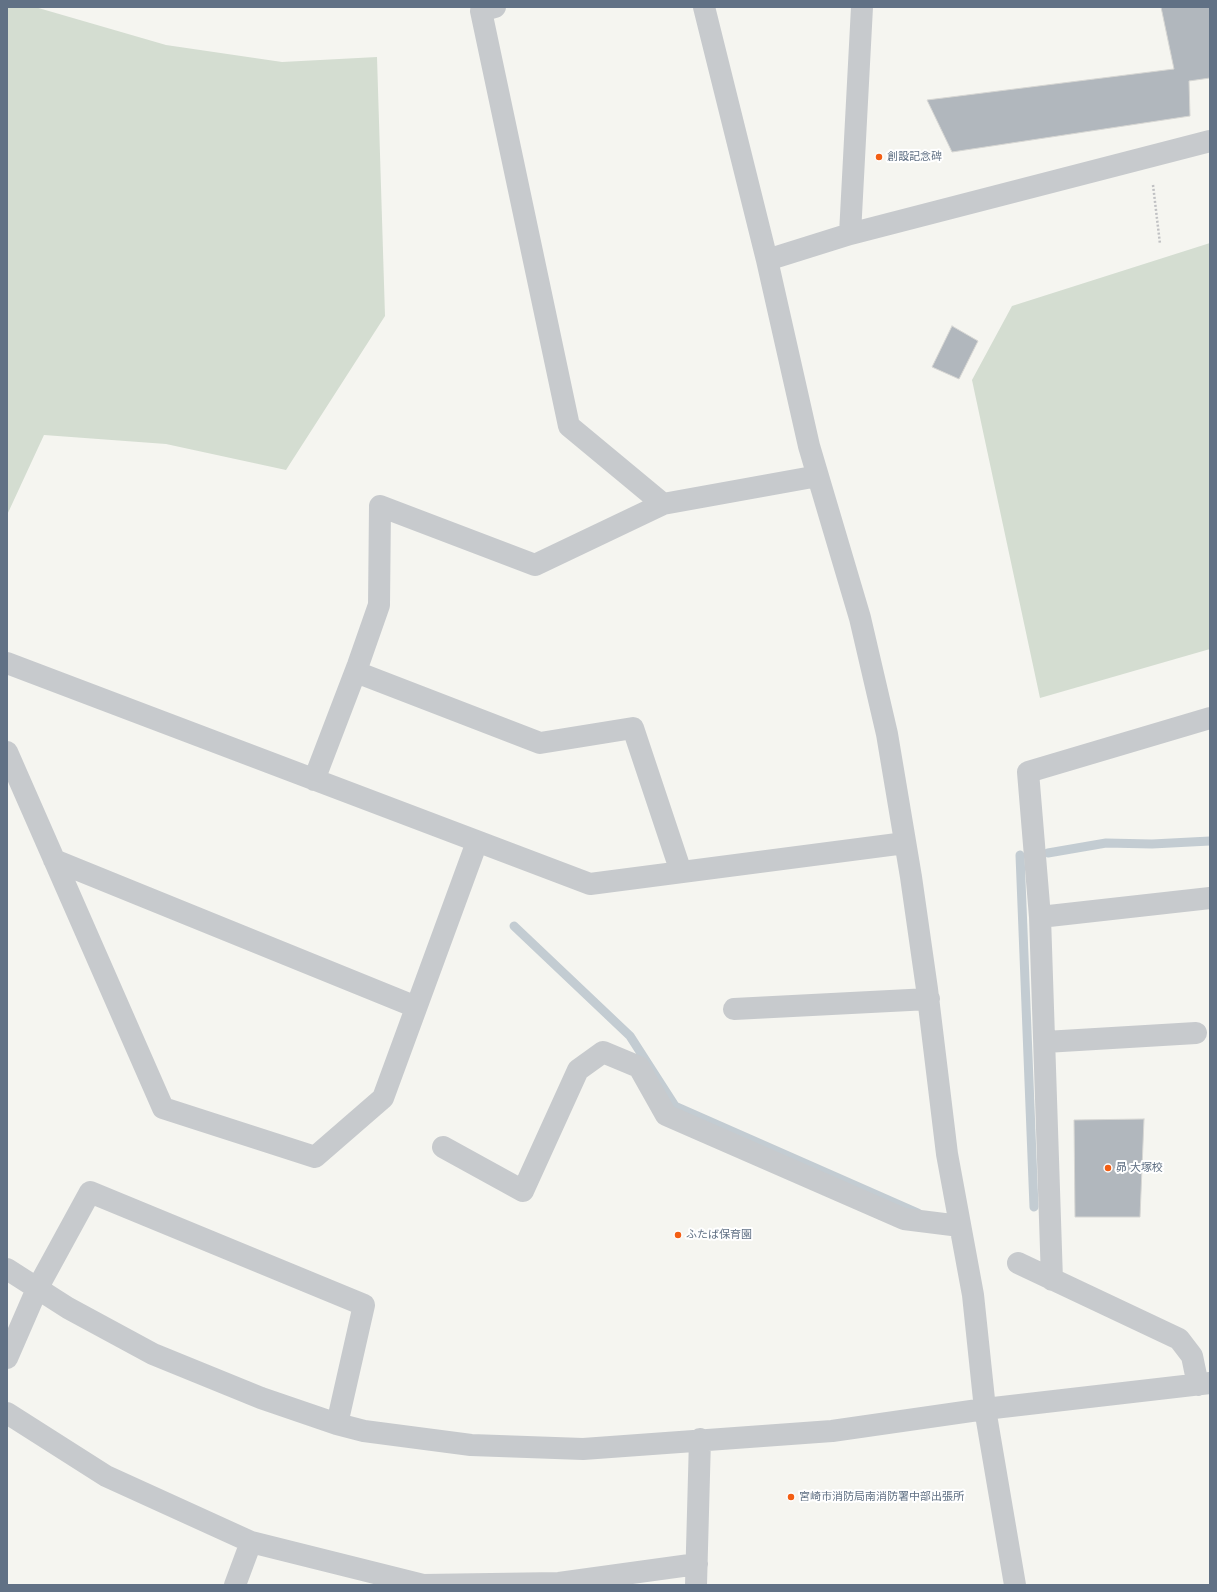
<!DOCTYPE html>
<meta charset="utf-8">
<style>
body{margin:0}
#map{position:relative;width:1217px;height:1592px;overflow:hidden;background:#f5f5f0;font-family:"Public Sans",sans-serif}
canvas{display:block}
.frame{position:absolute;inset:0;border:8px solid #617185;pointer-events:none}
</style>
<div id="map">
<canvas width="1217" height="1592"></canvas>
<div class="frame"></div>
</div>
<script>
const g = document.querySelector('canvas').getContext('2d');
g.lineJoin = 'round';
function paint(path, color) { g.fillStyle = color; g.fill(path, 'evenodd'); }
const poly = rows => new Path2D(rows.map(r => 'M' + r).join(''));
function strokePath(path, color, width, dash) { g.strokeStyle = color; g.lineWidth = width; g.lineCap = dash ? 'butt' : 'round'; g.setLineDash(dash || []); g.stroke(path); }
function write(font, color, halo, rows, align = 'center') {
  g.font = font + ' "Public Sans","Noto Sans JP",sans-serif'; g.lineWidth = 4; g.setLineDash([]); g.textBaseline = 'middle'; g.strokeStyle = halo; g.fillStyle = color; for (const [text, x, y, turn = 0] of rows) {
    g.save(); g.translate(x, y); g.rotate((+turn || 0) * Math.PI / 180); g.textAlign = isNaN(turn) ? turn : align; if (halo) g.strokeText(text, 0, 0); g.fillText(text, 0, 0); g.restore();
  }
}
paint(poly([
 [7,7,35,7,166,45,282,62,377,57,385,316,286,470,166,444,44,435,7,515],
 [1210,243,1210,649,1040,698,972,380,1012,306]
]), '#d4ddd1');
strokePath(poly([
 [1048,853,1106,843,1152,844,1210,841],
 [1020,855,1034,1207],
 [514,926,630,1036,675,1106,918,1213]
]), '#c3ccd2', 9);
const building = poly([
 [1161,7,1209,7,1210,9,1210,78,1189,81,1190,116,952,152,927,100,1174,69,1161,7],
 [952,326,978,341,959,379,932,367,952,326],
 [1144,1119,1140,1217,1075,1217,1074,1120,1144,1119]
]);
paint(building, '#b1b7bd');
strokePath(building, '#d6d6d3', 1);
strokePath(poly([
 [1153,185,1160,244]
]), '#c0c1c3', 2.5, [2, 2]);
strokePath(poly([
 [495,7,481,11,569,426,663,504,818,476],
 [704,7,767,260,809,446,860,618,887,734,911,877,927,989,947,1154,973,1295,985,1409,1015,1585],
 [850,234,1210,141],
 [767,260,850,234,862,7],
 [7,663,590,884,905,843],
 [356,672,540,743,633,728,681,872],
 [7,752,163,1108,315,1157,383,1098,477,842],
 [314,780,358,665,379,605,380,506,535,565,663,504],
 [54,860,416,1007],
 [1040,917,1210,898],
 [734,1009,929,999],
 [1045,1042,1196,1033],
 [443,1147,523,1191,578,1070,603,1052,639,1067,666,1115,904,1219,960,1226],
 [1018,1263,1179,1339,1192,1356,1198,1385],
 [7,1269,68,1308,153,1354,261,1398,337,1424,364,1431,471,1445,583,1449,832,1431,985,1409,1210,1383],
 [1052,1280,1040,917,1028,772,1210,718],
 [7,1358,37,1289,90,1192,364,1305,337,1424],
 [7,1413,106,1476,251,1542,423,1585,559,1583,697,1564],
 [235,1585,251,1542],
 [696,1585,700,1439]
]), '#c7cacd', 22);
for (const [x, y, r, color] of [
 [879,157,4,"#f35e13"],
 [1108,1168,4,"#f35e13"],
 [678,1235,4,"#f35e13"],
 [791,1497,4,"#f35e13"]
]) { const dot = new Path2D(); dot.arc(x, y, r, 0, 2 * Math.PI); g.fillStyle = color; g.fill(dot); strokePath(dot, '#fff', 1.5); }
write('11px', '#617185', '#fff', [
 ["創設記念碑",887,157],
 ["昴 大塚校",1116,1168],
 ["ふたば保育園",686,1235],
 ["宮崎市消防局南消防署中部出張所",799,1497]
], 'left');
</script>
